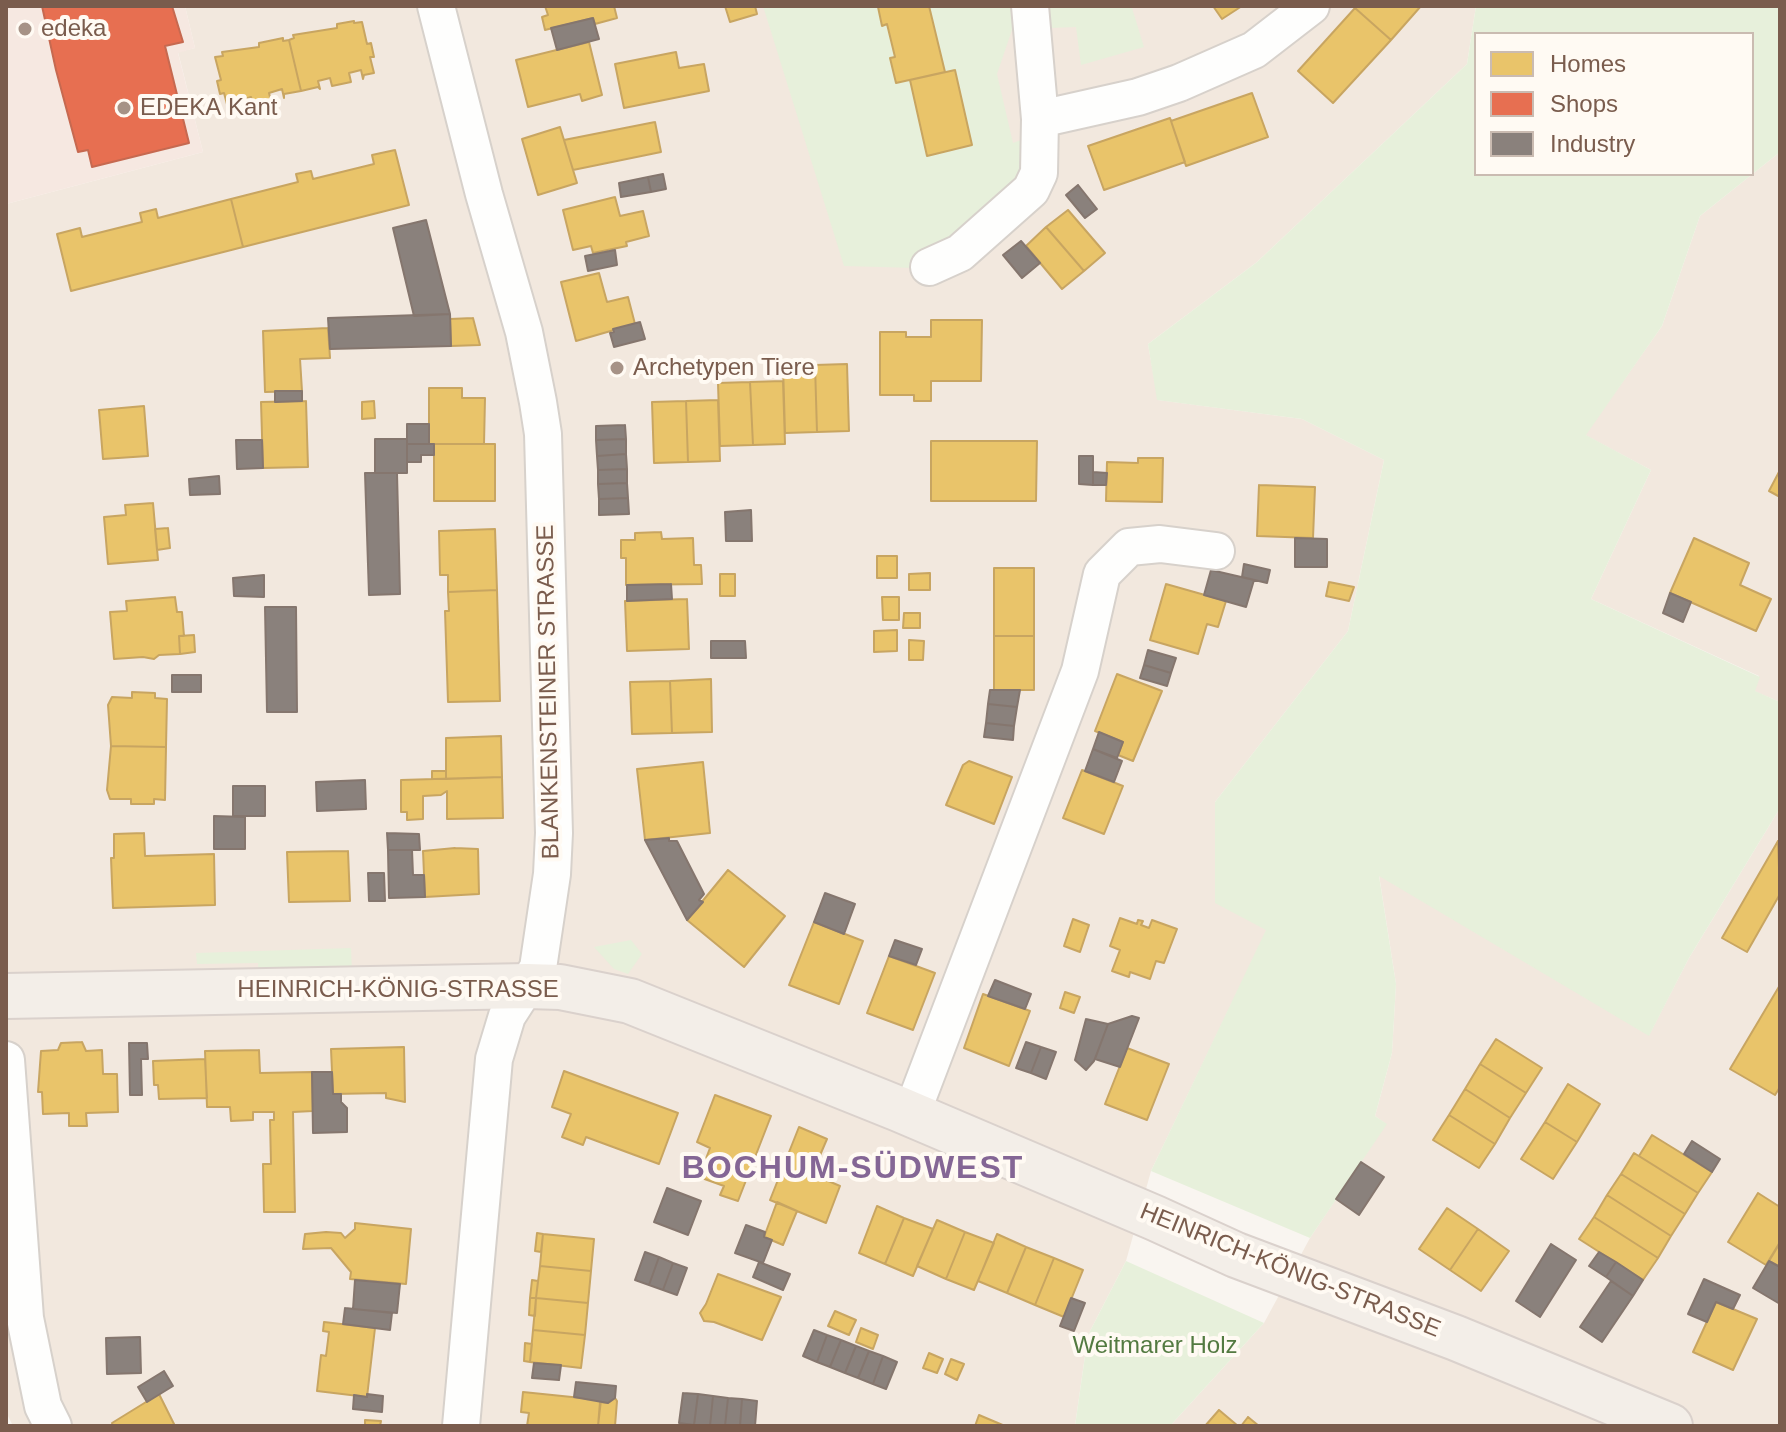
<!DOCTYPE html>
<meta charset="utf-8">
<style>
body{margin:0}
#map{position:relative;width:1786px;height:1432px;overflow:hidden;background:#f9f5f0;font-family:Helvetica,sans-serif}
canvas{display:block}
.frame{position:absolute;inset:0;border:8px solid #7a5c4d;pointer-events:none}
.legend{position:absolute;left:1474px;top:32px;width:280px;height:144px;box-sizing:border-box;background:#fffaf3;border:2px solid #cabbb1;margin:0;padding:10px 14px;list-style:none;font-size:24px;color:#7a5c4d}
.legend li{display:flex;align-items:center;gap:16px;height:40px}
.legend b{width:40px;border:2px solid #cabbb1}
</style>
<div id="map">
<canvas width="1786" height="1432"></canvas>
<div class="frame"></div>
<ul class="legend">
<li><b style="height:22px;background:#e9c46a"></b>Homes</li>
<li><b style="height:22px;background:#e76f51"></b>Shops</li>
<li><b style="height:22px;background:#8a817c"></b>Industry</li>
</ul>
</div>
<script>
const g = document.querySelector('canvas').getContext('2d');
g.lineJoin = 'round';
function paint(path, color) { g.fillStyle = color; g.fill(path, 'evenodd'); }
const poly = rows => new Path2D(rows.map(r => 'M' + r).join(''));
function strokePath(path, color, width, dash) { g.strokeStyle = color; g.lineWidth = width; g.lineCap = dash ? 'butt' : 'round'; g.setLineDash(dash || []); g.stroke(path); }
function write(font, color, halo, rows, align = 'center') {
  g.font = font + ' Helvetica,sans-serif'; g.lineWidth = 8; g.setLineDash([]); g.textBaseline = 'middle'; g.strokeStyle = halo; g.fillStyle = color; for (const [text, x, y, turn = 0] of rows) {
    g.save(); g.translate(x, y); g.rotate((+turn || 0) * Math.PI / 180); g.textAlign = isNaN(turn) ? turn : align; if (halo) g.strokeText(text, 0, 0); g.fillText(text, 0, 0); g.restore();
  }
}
paint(poly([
 [185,6,1476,6,1467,64,1257,262,1148,344,1158,400,1302,419,1384,460,1348,631,1215,802,1267,930,1151,1171,1126,1261,1088,1335,1075,1426,13,1426,6,1412,6,204,203,152,178,52,195,48],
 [1780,152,1780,702,1754,691,1759,676,1591,599,1651,470,1585,435,1662,326,1700,216],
 [1780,808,1780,1426,1170,1426,1264,1323,1310,1238,1386,1124,1375,1116,1392,1053,1396,984,1379,875,1649,1035,1689,958]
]), '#f2e8de');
paint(poly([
 [6,6,185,6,195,48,178,53,203,152,6,204]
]), '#f6e8e1');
paint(poly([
 [763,6,1011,6,1014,24,997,74,1013,143,1021,140,1027,165,1023,174,916,268,844,266],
 [1047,6,1135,6,1132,8,1144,47,1081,65,1076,27,1050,28],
 [1476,6,1780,6,1780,152,1700,216,1662,326,1586,435,1651,470,1591,599,1760,677,1755,691,1780,702,1780,808,1689,958,1649,1036,1379,876,1396,984,1392,1053,1375,1116,1387,1124,1310,1238,1151,1171,1266,930,1215,903,1215,802,1348,631,1384,460,1302,419,1157,400,1148,344,1257,262,1467,64],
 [1752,34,1752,174,1476,174,1476,34],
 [631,940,642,954,628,974,614,969,594,947],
 [351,948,352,973,259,976,258,963,197,964,196,953],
 [1126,1261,1264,1323,1170,1426,1075,1426,1088,1335]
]), '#e7f0db');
const homes = poly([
 [545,6,614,6,617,18,595,24,593,18,545,30,542,17,548,15,545,6],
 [725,6,755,6,757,14,730,22,725,6],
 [929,6,945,72,896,83,890,58,895,57,887,24,882,26,878,7,929,6],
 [1213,6,1242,6,1222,19,1213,6],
 [1357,6,1421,6,1391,40,1355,8,1357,6],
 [1355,8,1391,40,1333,103,1298,71,1355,8],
 [354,21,354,23,362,22,367,44,371,43,374,57,370,57,374,73,364,75,363,79,361,70,349,73,351,82,332,86,330,78,318,81,320,89,318,87,301,91,289,40,294,38,293,35,337,28,337,24,354,21],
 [283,38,283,41,289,40,301,91,284,94,284,98,282,89,269,93,271,101,253,106,251,97,238,101,240,108,238,106,228,108,224,93,220,94,217,81,221,80,215,57,223,56,222,52,259,47,259,43,283,38],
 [589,42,602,95,582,101,580,94,528,107,516,60,589,42],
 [676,52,679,68,704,64,709,91,624,108,615,64,676,52],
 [955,70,972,145,927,156,910,80,955,70],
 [1252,93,1268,137,1186,166,1171,121,1252,93],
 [1170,118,1185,162,1104,190,1088,146,1170,118],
 [655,122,661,152,573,170,564,140,655,122],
 [560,127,577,183,538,195,522,139,560,127],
 [395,150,409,205,243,247,231,199,298,182,296,174,311,171,313,179,374,164,372,155,395,150],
 [615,197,620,216,643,211,649,236,626,242,627,246,593,253,591,246,573,250,563,210,615,197],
 [231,199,243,247,71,291,57,234,80,228,82,237,142,222,140,213,156,209,158,218,231,199],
 [1068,210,1105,253,1084,271,1046,227,1068,210],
 [1046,227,1084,271,1062,289,1026,246,1046,227],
 [599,273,607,302,628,297,635,324,576,341,561,282,599,273],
 [473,318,480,345,451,346,450,319,473,318],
 [931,320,982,320,981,381,931,381,931,401,914,401,914,395,880,395,880,332,906,332,906,337,931,337,931,320],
 [328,328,330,358,300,359,302,391,265,392,263,331,328,328],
 [847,364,849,431,817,432,815,365,847,364],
 [783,365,815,365,817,432,785,433,783,365],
 [783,381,785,444,753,445,750,382,783,381],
 [750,382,753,445,720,446,718,383,750,382],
 [429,388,462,388,462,398,485,398,484,444,429,444,429,388],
 [718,400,720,461,688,462,686,401,718,400],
 [306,401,308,467,263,468,261,402,306,401],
 [374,401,375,418,362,419,362,402,374,401],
 [686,401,688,462,654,463,652,402,686,401],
 [144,406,148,456,103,459,99,410,144,406],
 [931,441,1037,441,1036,501,931,501,931,441],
 [434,444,495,444,495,501,434,501,434,444],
 [1138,458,1163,458,1162,502,1106,501,1107,462,1138,463,1138,458],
 [1780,470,1780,497,1769,491,1780,470],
 [1259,485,1315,487,1313,538,1257,536,1259,485],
 [153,503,158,560,108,564,104,517,126,515,125,505,153,503],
 [168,528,170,548,157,550,155,529,168,528],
 [495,529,497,590,448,592,448,575,440,575,439,531,495,529],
 [661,532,662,539,693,538,694,565,701,565,702,584,626,585,626,558,621,558,621,540,635,540,635,533,661,532],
 [1694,538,1749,563,1740,585,1771,599,1756,631,1670,593,1694,538],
 [877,556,897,556,897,578,877,578,877,556],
 [994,568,1034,568,1034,636,994,636,994,568],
 [930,573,930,590,909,590,909,574,930,573],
 [720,574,735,574,735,596,720,596,720,574],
 [1329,582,1354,587,1349,601,1326,596,1329,582],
 [1166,584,1226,601,1218,627,1207,624,1198,654,1150,640,1166,584],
 [497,590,500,701,448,702,445,611,449,611,448,592,497,590],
 [175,597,177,612,182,612,184,636,179,636,180,654,159,655,154,659,143,657,114,659,110,612,127,611,126,601,175,597],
 [882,597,899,597,899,620,883,620,882,597],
 [687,599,689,649,627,651,625,601,687,599],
 [904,613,920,613,920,628,903,628,904,613],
 [897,630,897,651,874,652,874,631,897,630],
 [194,635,195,652,180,654,179,636,194,635],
 [994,636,1034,636,1034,690,994,690,994,636],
 [909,640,924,641,923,660,909,660,909,640],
 [1117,674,1162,691,1133,761,1118,755,1123,742,1095,731,1117,674],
 [711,679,712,732,672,733,670,681,711,679],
 [670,681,672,733,632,734,630,682,670,681],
 [132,692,155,693,155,698,167,699,166,747,111,746,108,705,112,697,132,698,132,692],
 [501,736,502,777,446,779,446,738,501,736],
 [111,746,166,747,165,800,154,799,154,804,131,804,131,799,110,799,107,790,111,746],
 [969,761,1012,777,994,824,946,805,963,765,969,761],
 [703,762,710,833,645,840,637,769,703,762],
 [1082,770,1123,786,1104,834,1063,818,1082,770],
 [432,771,446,771,446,779,432,779,432,771],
 [502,777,503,818,447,819,447,791,441,795,423,796,423,819,407,820,407,812,401,812,401,780,502,777],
 [144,833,145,856,214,854,215,905,113,908,111,858,114,858,114,834,144,833],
 [1778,841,1780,894,1747,952,1722,938,1778,841],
 [455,848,478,849,479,894,425,897,423,851,455,848],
 [348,851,350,901,289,902,287,852,348,851],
 [728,870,785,916,744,967,687,920,728,870],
 [1120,918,1137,924,1138,920,1143,921,1141,925,1149,928,1152,920,1177,929,1164,963,1156,961,1150,979,1130,972,1129,977,1112,971,1120,950,1110,946,1120,918],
 [1073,919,1089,925,1080,952,1064,946,1073,919],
 [814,922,863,941,839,1004,789,985,814,922],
 [889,956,935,973,913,1030,867,1013,889,956],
 [1780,985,1780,1087,1775,1095,1730,1069,1780,985],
 [1065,992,1080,997,1074,1013,1060,1008,1065,992],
 [983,994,1030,1011,1009,1066,964,1048,983,994],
 [1496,1039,1542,1068,1526,1093,1480,1064,1496,1039],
 [82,1042,86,1051,102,1050,103,1074,117,1074,118,1112,86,1113,87,1126,69,1126,69,1113,43,1114,42,1092,38,1092,41,1051,58,1050,61,1043,82,1042],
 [404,1047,405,1102,386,1098,386,1093,333,1094,331,1049,404,1047],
 [1127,1048,1169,1064,1147,1120,1105,1104,1127,1048],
 [259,1050,260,1073,312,1072,313,1111,293,1112,295,1212,264,1212,263,1164,271,1164,270,1120,274,1120,274,1112,253,1112,253,1120,231,1121,230,1107,207,1107,205,1051,259,1050],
 [205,1059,207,1098,159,1099,158,1085,154,1085,153,1061,205,1059],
 [1480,1064,1526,1093,1510,1118,1465,1089,1480,1064],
 [564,1071,678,1113,659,1164,586,1137,583,1145,562,1137,571,1114,552,1107,564,1071],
 [1568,1084,1600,1104,1577,1142,1545,1122,1568,1084],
 [1465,1089,1510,1118,1495,1144,1449,1115,1465,1089],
 [715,1095,771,1116,738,1201,720,1195,724,1186,699,1177,710,1148,697,1142,715,1095],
 [1449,1115,1495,1144,1479,1168,1433,1140,1449,1115],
 [1545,1122,1577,1142,1553,1179,1521,1159,1545,1122],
 [799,1127,827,1139,812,1174,840,1186,826,1223,770,1200,799,1127],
 [1652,1135,1712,1172,1698,1193,1639,1156,1652,1135],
 [1634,1153,1698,1193,1685,1214,1621,1174,1634,1153],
 [1621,1174,1685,1214,1671,1236,1607,1195,1621,1174],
 [1758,1193,1780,1207,1780,1242,1766,1265,1728,1242,1758,1193],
 [1607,1195,1671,1236,1658,1258,1594,1217,1607,1195],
 [777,1202,797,1211,783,1245,764,1237,777,1202],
 [877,1206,904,1218,885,1264,859,1253,877,1206],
 [1447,1208,1478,1229,1450,1270,1419,1249,1447,1208],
 [1594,1217,1658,1258,1643,1280,1579,1239,1594,1217],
 [904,1218,933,1229,913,1276,885,1264,904,1218],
 [937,1220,965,1232,946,1279,917,1266,937,1220],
 [355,1223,411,1229,406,1284,350,1279,351,1272,331,1248,303,1249,305,1234,326,1232,341,1233,345,1238,355,1229,355,1223],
 [1478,1229,1509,1251,1481,1291,1450,1270,1478,1229],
 [965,1232,994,1243,974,1290,946,1279,965,1232],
 [537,1233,543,1234,541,1252,535,1251,537,1233],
 [543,1234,594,1239,591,1271,540,1266,543,1234],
 [997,1234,1026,1247,1007,1293,978,1281,997,1234],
 [1780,1243,1780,1267,1769,1261,1780,1243],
 [1026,1247,1054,1258,1035,1305,1007,1293,1026,1247],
 [1054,1258,1083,1270,1064,1317,1035,1305,1054,1258],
 [540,1266,591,1271,588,1303,536,1298,540,1266],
 [718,1274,781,1297,762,1340,714,1322,704,1321,700,1313,706,1304,718,1274],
 [532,1280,538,1281,536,1298,530,1298,532,1280],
 [530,1298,536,1298,535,1316,529,1315,530,1298],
 [536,1298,588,1303,585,1335,533,1330,536,1298],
 [1716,1302,1757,1319,1733,1370,1693,1352,1716,1302],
 [835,1311,856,1320,849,1335,828,1326,835,1311],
 [324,1322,375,1328,367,1397,317,1391,321,1355,326,1356,329,1332,323,1331,324,1322],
 [861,1328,878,1335,873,1349,856,1342,861,1328],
 [533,1330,585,1335,581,1368,530,1362,533,1330],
 [525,1343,532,1344,530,1362,524,1361,525,1343],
 [929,1353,943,1359,937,1373,923,1368,929,1353],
 [951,1359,964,1364,957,1380,945,1374,951,1359],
 [523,1392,601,1400,598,1426,527,1426,529,1413,521,1412,523,1392],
 [159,1394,175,1426,113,1426,112,1423,159,1394],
 [615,1398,617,1401,615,1426,598,1426,600,1402,608,1403,615,1398],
 [1219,1410,1238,1426,1205,1426,1219,1410],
 [979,1415,1005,1426,975,1426,979,1415],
 [1248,1417,1259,1426,1241,1426,1248,1417],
 [365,1420,381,1421,380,1426,365,1426,365,1420]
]);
paint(homes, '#e9c46a');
strokePath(homes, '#c8a561', 2);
const shops = poly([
 [42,6,172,6,183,42,165,46,189,143,92,167,88,150,78,152,56,70,42,6]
]);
paint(shops, '#e76f51');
strokePath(shops, '#c66950', 2);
const industry = poly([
 [593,18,599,39,557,50,551,28,593,18],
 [663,174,666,189,651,192,648,177,663,174],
 [648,177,651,192,621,197,619,183,648,177],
 [1078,185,1097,209,1085,218,1066,195,1078,185],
 [426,220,450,314,414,316,393,228,426,220],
 [1021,241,1040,263,1022,278,1003,255,1021,241],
 [615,250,617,265,588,271,585,256,615,250],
 [450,314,451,346,330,349,328,318,450,314],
 [640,322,645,339,614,347,610,333,614,332,613,329,640,322],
 [275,391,302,391,302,401,275,402,275,391],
 [407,424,429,424,429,444,407,444,407,424],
 [625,425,626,439,596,440,596,426,625,425],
 [375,439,407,439,407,473,375,473,375,439],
 [626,439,626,454,597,456,596,440,626,439],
 [236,440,262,440,263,468,237,469,236,440],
 [407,444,434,444,434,455,421,455,421,462,407,462,407,444],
 [626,454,627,469,598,470,597,456,626,454],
 [1079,456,1093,456,1093,485,1079,484,1079,456],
 [627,469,627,483,598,484,598,470,627,469],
 [1093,472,1107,473,1106,485,1093,485,1093,472],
 [365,473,397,473,400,594,369,595,365,473],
 [219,476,220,494,190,495,189,479,219,476],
 [627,483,628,498,599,499,598,484,627,483],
 [628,498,629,514,599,515,599,499,628,498],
 [751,510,752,541,726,541,725,512,751,510],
 [1295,538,1327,539,1327,567,1295,567,1295,538],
 [1244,564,1270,570,1267,583,1242,577,1244,564],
 [1211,570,1254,580,1246,607,1204,595,1211,570],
 [264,575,264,597,234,596,233,578,264,575],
 [671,584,672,599,627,601,627,585,671,584],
 [1670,593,1691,602,1683,622,1663,613,1670,593],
 [265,607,296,607,297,712,267,712,265,607],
 [711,641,745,641,746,658,711,658,711,641],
 [1148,650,1176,658,1171,673,1144,665,1148,650],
 [1144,665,1171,673,1167,686,1140,678,1144,665],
 [172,675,201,675,201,692,172,692,172,675],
 [990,690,1020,690,1017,707,988,704,990,690],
 [988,704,1017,707,1014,726,986,723,988,704],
 [986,723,1014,726,1013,740,984,737,986,723],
 [1099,732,1123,742,1117,758,1093,749,1099,732],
 [1093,749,1122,761,1114,782,1085,771,1093,749],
 [365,780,366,809,317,811,316,782,365,780],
 [233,786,265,786,265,816,233,816,233,786],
 [214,816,245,817,245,849,214,849,214,816],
 [387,833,419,834,420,850,388,850,387,833],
 [669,838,669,841,677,841,704,894,699,900,703,902,687,920,645,840,669,838],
 [388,850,412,850,413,875,424,875,425,897,389,898,388,850],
 [368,873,384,873,385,901,369,901,368,873],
 [825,893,855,904,844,934,814,922,825,893],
 [895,940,922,949,916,965,889,956,895,940],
 [995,980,1031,994,1025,1009,988,996,995,980],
 [1132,1016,1139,1018,1120,1067,1095,1059,1108,1024,1132,1016],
 [1086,1019,1108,1024,1094,1061,1086,1070,1075,1060,1086,1019],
 [1026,1042,1041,1047,1031,1073,1016,1068,1026,1042],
 [129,1043,147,1043,148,1059,141,1059,142,1095,130,1095,129,1043],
 [1041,1047,1056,1052,1046,1079,1031,1073,1041,1047],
 [312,1072,332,1072,333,1094,341,1094,341,1102,347,1108,347,1132,313,1133,312,1072],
 [1692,1141,1720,1159,1712,1172,1684,1154,1692,1141],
 [1361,1162,1384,1177,1359,1215,1336,1199,1361,1162],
 [667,1188,701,1201,688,1235,654,1222,667,1188],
 [746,1225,765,1232,764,1237,772,1240,763,1263,735,1253,746,1225],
 [1551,1244,1576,1260,1540,1317,1516,1301,1551,1244],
 [645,1252,659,1257,649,1285,635,1280,645,1252],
 [1599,1252,1616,1262,1606,1277,1589,1266,1599,1252],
 [659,1257,673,1263,663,1290,649,1285,659,1257],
 [1769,1261,1780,1267,1780,1304,1753,1288,1769,1261],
 [759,1262,790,1274,783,1290,753,1277,759,1262],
 [1616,1262,1643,1280,1633,1296,1606,1277,1616,1262],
 [673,1263,687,1268,677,1295,663,1290,673,1263],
 [1704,1279,1740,1295,1733,1309,1716,1302,1707,1322,1688,1314,1704,1279],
 [355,1280,400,1284,397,1313,353,1309,355,1280],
 [1611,1281,1633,1296,1602,1342,1580,1327,1611,1281],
 [1071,1298,1085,1303,1074,1331,1060,1326,1071,1298],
 [345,1308,392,1313,390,1330,343,1324,345,1308],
 [814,1330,827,1335,817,1362,803,1356,814,1330],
 [827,1335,841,1340,830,1367,817,1362,827,1335],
 [140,1337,141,1373,107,1374,106,1338,140,1337],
 [841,1340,856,1346,845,1373,830,1367,841,1340],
 [856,1346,869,1351,858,1378,845,1373,856,1346],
 [869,1351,883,1356,873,1384,858,1378,869,1351],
 [883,1356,897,1362,886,1389,873,1384,883,1356],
 [534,1363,561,1365,559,1380,532,1378,534,1363],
 [164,1371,173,1386,147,1402,138,1387,164,1371],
 [576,1382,616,1386,615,1398,608,1403,574,1397,576,1382],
 [683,1393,698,1394,694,1425,679,1423,683,1393],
 [367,1394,383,1396,382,1412,353,1409,354,1395,367,1397,367,1394],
 [698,1394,713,1396,710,1426,694,1425,698,1394],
 [713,1396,728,1398,725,1426,710,1426,713,1396],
 [728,1398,742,1399,740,1426,725,1426,728,1398],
 [742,1399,757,1401,755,1426,740,1426,742,1399]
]);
paint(industry, '#8a817c');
strokePath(industry, '#85766e', 2);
const minor = poly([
 [436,6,484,194,524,332,538,402,543,434,554,833,552,874,538,968,507,1016,494,1059,461,1426],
 [1030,6,1040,119,1138,97,1179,83,1254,50,1311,6],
 [929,267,960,253,1031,190,1039,173,1040,119],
 [6,1060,25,1318,43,1406,53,1426],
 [911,1115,1080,671,1102,574,1129,547,1160,544,1216,551]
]);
const major = poly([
 [6,996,527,986,560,987,630,1001,899,1109,1155,1218,1236,1255,1456,1338,1670,1426]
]);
strokePath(minor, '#d7d1cb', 40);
strokePath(major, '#dad1cc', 48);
strokePath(minor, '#fefefd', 36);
strokePath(major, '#f3eee8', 44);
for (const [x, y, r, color] of [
 [25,29,8,"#a69286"],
 [124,108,8,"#a69286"],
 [617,368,8,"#a69286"]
]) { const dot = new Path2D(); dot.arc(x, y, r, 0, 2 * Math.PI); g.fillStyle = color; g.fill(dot); strokePath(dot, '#fffaf3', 3); }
write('24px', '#7a5c4d', '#fffaf3', [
 ["edeka",41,29],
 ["EDEKA Kant",140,108],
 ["Archetypen Tiere",633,368]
], 'left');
write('24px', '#7a5c4d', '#fffaf3', [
 ["BLANKENSTEINER STRASSE",549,692,-91],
 ["HEINRICH-KÖNIG-STRASSE",398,990],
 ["HEINRICH-KÖNIG-STRASSE",1290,1271,22]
]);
write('24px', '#537a41', '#fffaf3', [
 ["Weitmarer Holz",1155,1346]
]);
g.letterSpacing = '2px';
write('bold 32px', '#846695', '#fffaf3', [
 ["BOCHUM-SÜDWEST",853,1169]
]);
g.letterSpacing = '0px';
</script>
